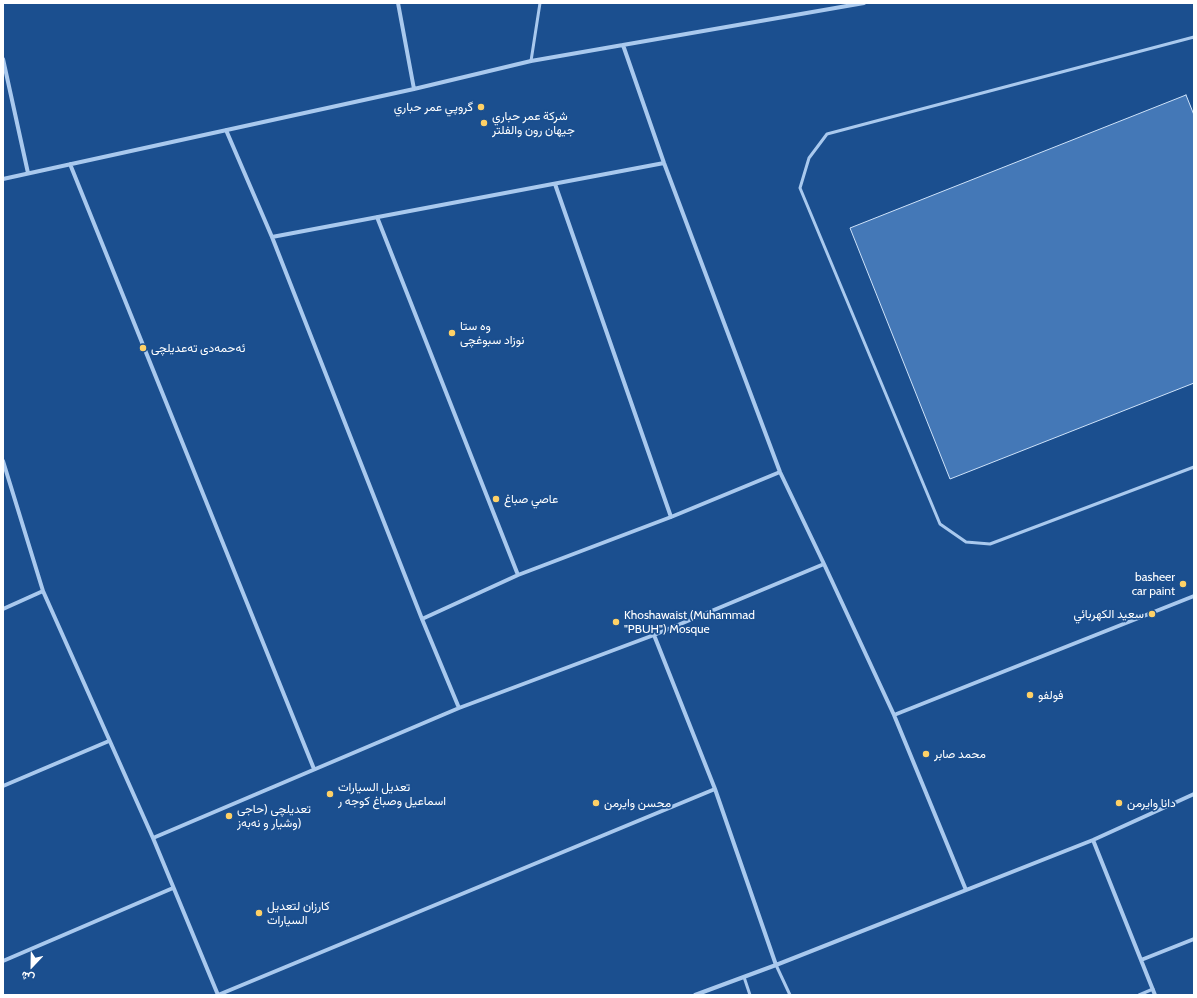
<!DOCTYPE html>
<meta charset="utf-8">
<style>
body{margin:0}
#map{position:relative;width:1197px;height:998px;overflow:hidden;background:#1b4f8f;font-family:Cabin,Vazirmatn,sans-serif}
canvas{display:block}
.frame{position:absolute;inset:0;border:4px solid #fff;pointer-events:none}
.north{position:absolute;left:12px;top:946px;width:40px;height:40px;-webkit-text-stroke:3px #1b4f8f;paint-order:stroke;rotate:202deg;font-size:11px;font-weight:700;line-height:16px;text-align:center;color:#fff}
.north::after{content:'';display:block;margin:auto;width:14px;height:18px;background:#fff;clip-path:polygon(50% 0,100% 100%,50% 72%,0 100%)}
</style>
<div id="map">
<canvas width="1197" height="998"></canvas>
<div class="frame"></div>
<div class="north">ش</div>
</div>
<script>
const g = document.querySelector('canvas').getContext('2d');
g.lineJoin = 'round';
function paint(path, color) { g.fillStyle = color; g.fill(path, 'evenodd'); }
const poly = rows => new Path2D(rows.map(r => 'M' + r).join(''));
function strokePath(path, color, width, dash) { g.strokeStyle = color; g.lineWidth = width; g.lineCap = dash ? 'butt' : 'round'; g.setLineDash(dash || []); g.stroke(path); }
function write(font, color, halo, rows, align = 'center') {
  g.font = font + ' Cabin,Vazirmatn,sans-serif'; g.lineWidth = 3.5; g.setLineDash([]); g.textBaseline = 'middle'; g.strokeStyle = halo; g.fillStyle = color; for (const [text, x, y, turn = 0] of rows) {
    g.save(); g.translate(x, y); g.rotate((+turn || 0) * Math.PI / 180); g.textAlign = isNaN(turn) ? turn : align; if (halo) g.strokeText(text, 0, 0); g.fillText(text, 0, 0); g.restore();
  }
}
const building = poly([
 [1186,95,1194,115,1194,383,950,479,850,228,1186,95]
]);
paint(building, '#4478b7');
strokePath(building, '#cfe3fa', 1);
strokePath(poly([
 [1194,37,827,134,809,158,800,188,940,524,966,542,990,544,1194,467],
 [531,61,540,3],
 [776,965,790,995],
 [744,977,750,995],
 [1139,995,1153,989]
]), '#a9c9ee', 3);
strokePath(poly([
 [398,3,414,89],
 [623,45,664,163,780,472,824,564,894,715,966,890],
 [3,59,28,173],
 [226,130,272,237,422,619,459,708],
 [70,164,314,769],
 [3,179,414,89,531,61,864,3],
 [555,184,671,517],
 [377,217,518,575],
 [272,237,664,163],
 [3,461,43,591,153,838,218,995],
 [3,609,43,591],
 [422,619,518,575,671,517,780,472],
 [654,635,715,789,776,965],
 [894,715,1194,596],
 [3,786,109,741],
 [153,838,459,708,654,635,824,564],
 [1093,840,1155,995],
 [1141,960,1194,939],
 [3,961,173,888],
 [218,995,715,789],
 [695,995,776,965,1093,840,1194,794]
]), '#a9c9ee', 4);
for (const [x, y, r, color] of [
 [481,107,4,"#ffd166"],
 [484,123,4,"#ffd166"],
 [452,333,4,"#ffd166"],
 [143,348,4,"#ffd166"],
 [496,499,4,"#ffd166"],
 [1183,584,4,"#ffd166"],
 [1152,614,4,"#ffd166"],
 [616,622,4,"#ffd166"],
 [1030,695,4,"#ffd166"],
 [926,754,4,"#ffd166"],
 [330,794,4,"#ffd166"],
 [596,803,4,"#ffd166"],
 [1119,803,4,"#ffd166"],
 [229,816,4,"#ffd166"],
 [259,913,4,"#ffd166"]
]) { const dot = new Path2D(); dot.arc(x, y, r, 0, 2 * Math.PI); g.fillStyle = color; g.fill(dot); strokePath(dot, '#1b4f8f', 1.5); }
write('12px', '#fff', '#1b4f8f', [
 ["گروپي عمر حباري",473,107,"right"],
 ["شركة عمر حباري",492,116],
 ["جيھان رون والفلتر",492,130],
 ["وه ستا",460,326],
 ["نوزاد سبوغچى",460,340],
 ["ئەحمەدی تەعدیلچی",151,348],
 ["عاصي صباغ",504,499],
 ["basheer",1175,577,"right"],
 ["car paint",1175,591,"right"],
 ["سعيد الكهربائي",1144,614,"right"],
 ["Khoshawaist (Muhammad",624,615],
 ["\"PBUH\") Mosque",624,629],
 ["فولفو",1038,695],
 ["محمد صابر",934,754],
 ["تعديل السيارات",338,787],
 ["اسماعيل وصباغ كوجه ر",338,801],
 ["محسن وایرمن",604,803],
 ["دانا وایرمن",1127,803],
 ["تعديلچى (حاجى",237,809],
 ["وشيار و نەبەز)",237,823],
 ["كارزان لتعديل",267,906],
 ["السيارات",267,920]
], 'left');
</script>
